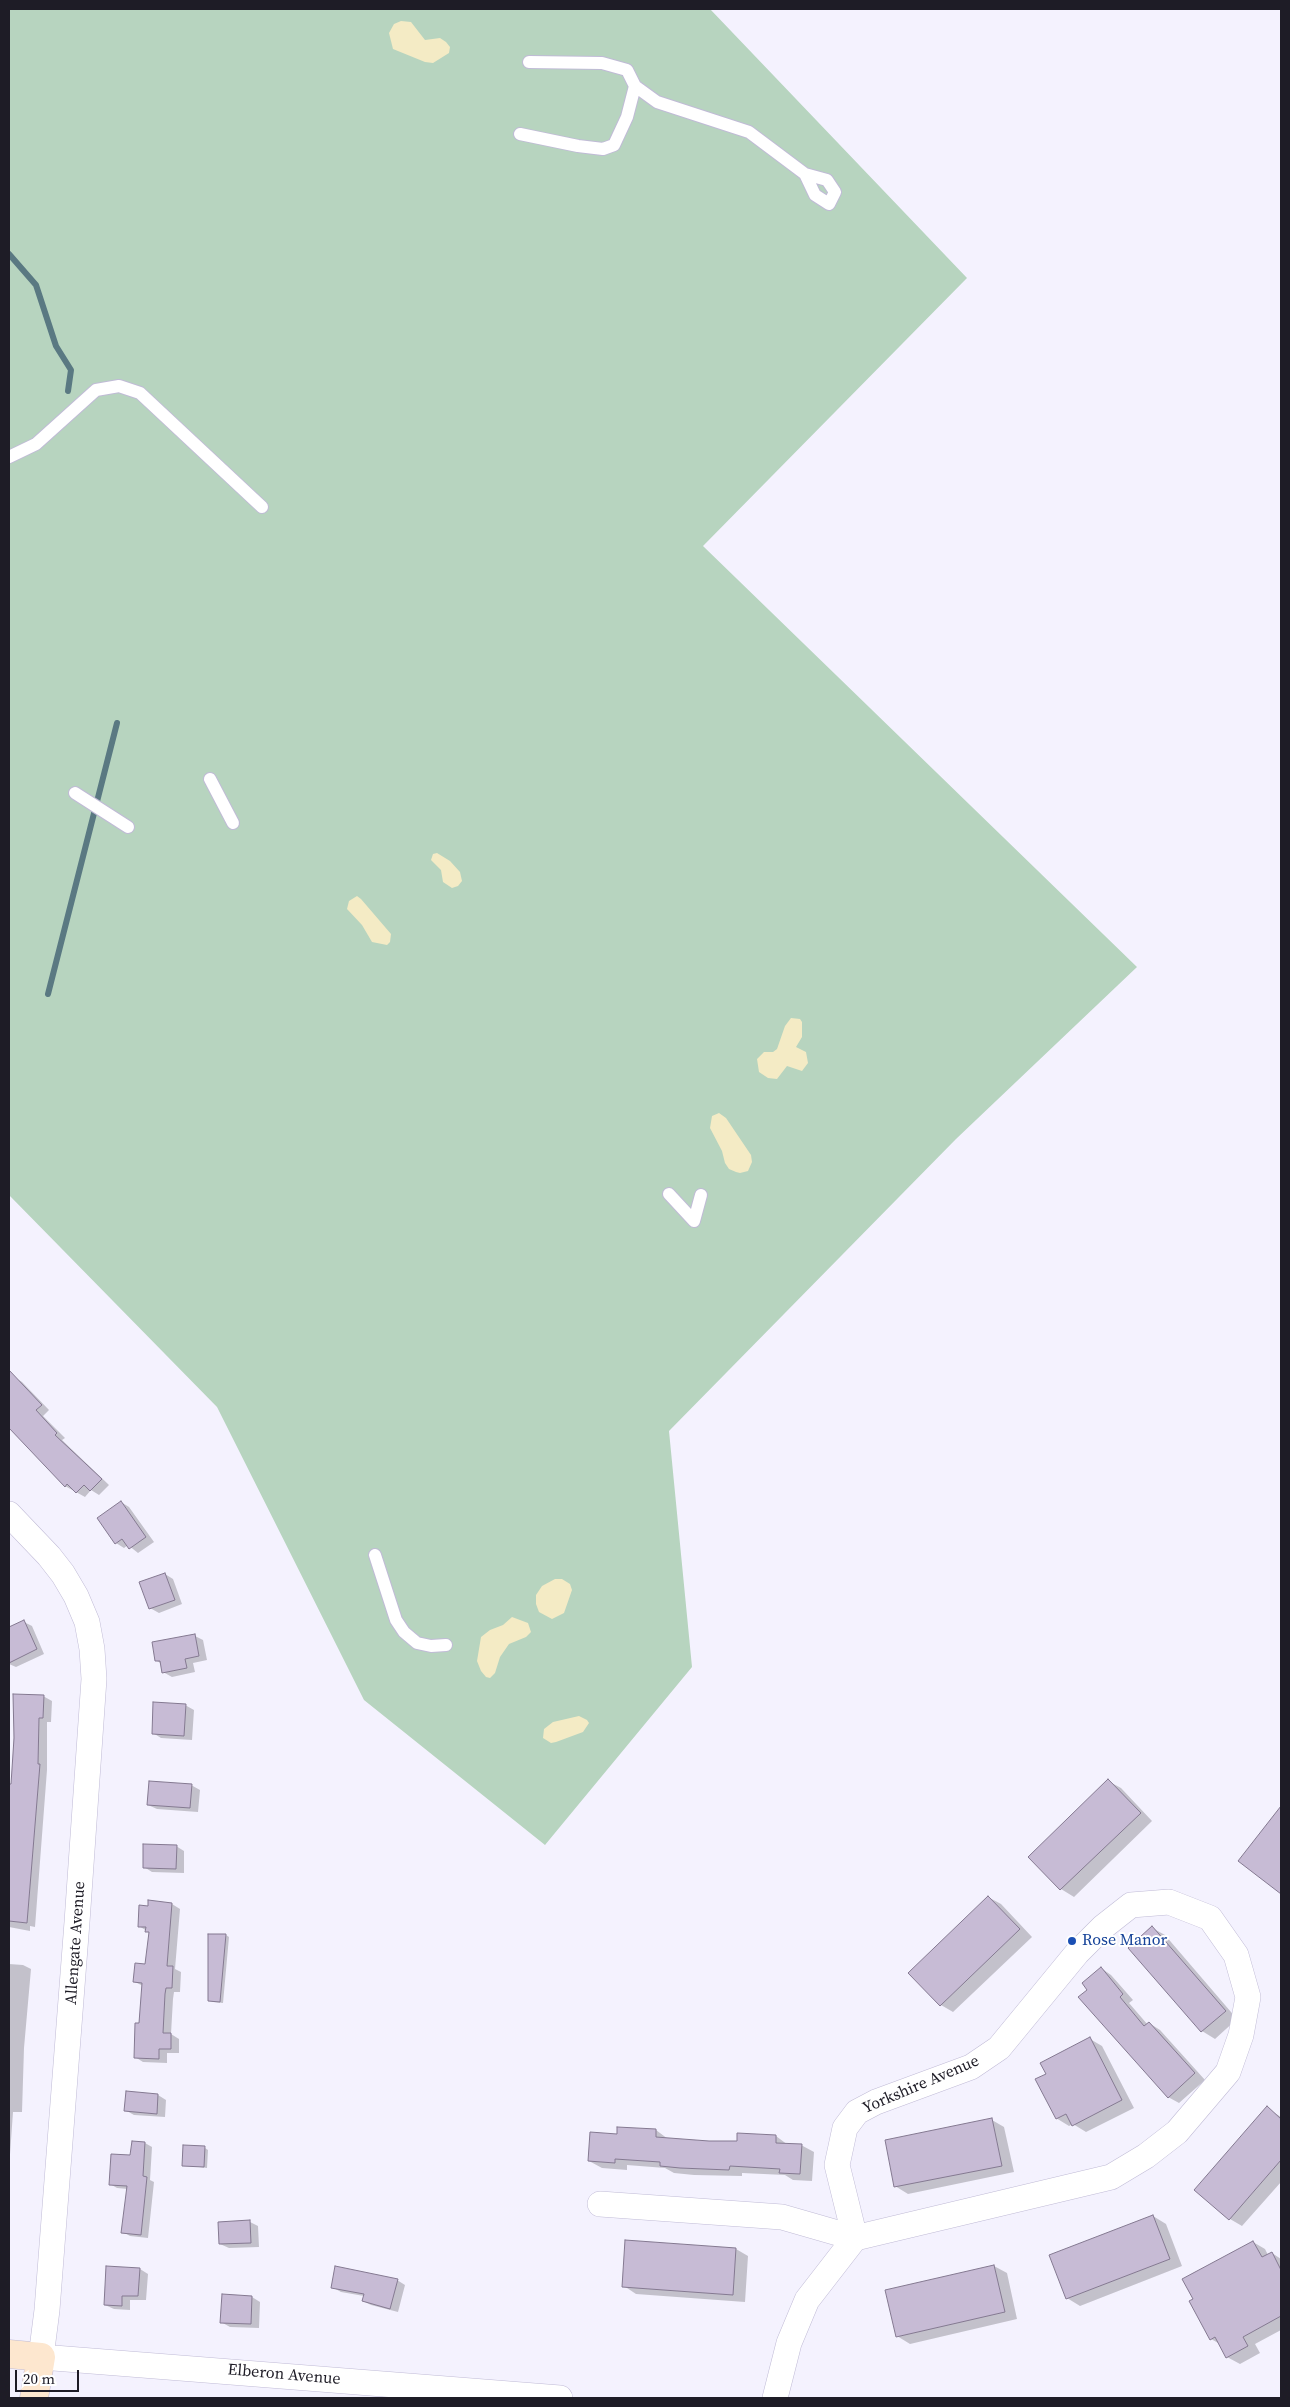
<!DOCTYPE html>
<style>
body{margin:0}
#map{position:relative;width:1290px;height:2407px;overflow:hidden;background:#f4f2fe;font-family:"Source Serif 4",serif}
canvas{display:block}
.frame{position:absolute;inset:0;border:10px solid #1e1c26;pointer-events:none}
.scale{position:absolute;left:15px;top:2370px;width:64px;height:22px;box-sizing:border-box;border:2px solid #1e1c26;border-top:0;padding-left:6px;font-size:15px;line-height:18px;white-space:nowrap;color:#1e1c26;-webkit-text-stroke:4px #fff;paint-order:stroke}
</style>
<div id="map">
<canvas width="1290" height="2407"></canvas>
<div class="frame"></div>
<div class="scale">20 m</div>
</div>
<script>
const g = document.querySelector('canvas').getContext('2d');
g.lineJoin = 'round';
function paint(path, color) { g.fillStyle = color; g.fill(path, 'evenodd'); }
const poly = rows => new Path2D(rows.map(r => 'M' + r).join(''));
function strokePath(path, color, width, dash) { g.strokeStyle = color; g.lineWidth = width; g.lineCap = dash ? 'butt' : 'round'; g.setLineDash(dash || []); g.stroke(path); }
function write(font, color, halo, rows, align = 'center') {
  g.font = font + ' "Source Serif 4",serif'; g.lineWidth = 4; g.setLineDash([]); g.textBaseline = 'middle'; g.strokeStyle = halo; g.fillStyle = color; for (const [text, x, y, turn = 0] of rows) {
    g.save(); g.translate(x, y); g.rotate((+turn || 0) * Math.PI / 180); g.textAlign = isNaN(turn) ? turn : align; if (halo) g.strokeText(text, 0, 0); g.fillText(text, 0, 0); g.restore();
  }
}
paint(poly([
 [9,9,710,9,967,278,703,546,1137,967,956,1139,669,1431,692,1667,545,1845,364,1700,217,1407,9,1195]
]), '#b7d4bf');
paint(poly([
 [401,21,411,22,425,40,440,38,446,42,450,47,449,53,433,63,425,62,393,49,389,33,394,24],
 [437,853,450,861,460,872,462,881,458,886,452,888,443,882,441,870,431,860,433,854],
 [357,896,361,899,391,934,390,942,387,945,372,942,362,925,347,909,349,901],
 [791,1018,800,1019,802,1022,802,1037,796,1047,806,1052,808,1063,802,1071,787,1066,777,1079,768,1078,759,1072,757,1059,764,1052,773,1052,777,1049,785,1026],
 [719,1113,726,1118,751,1155,752,1162,748,1171,740,1173,736,1172,729,1169,725,1163,722,1151,710,1128,712,1116],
 [555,1579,562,1579,570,1584,572,1590,564,1613,552,1619,539,1612,536,1604,536,1595,542,1586],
 [512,1617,528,1623,531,1632,526,1637,509,1644,500,1657,495,1673,490,1678,486,1677,481,1671,477,1661,481,1637,490,1630,503,1625],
 [579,1716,587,1720,589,1723,583,1732,556,1742,551,1743,543,1738,544,1729,553,1722]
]), '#f4ebc5');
paint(poly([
 [14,1377,22,1382,49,1410,43,1416,65,1438,62,1440,109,1485,99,1495,91,1490,85,1497,65,1486,9,1426,9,1383],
 [121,1502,129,1507,154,1542,138,1553,128,1545,124,1548,116,1543],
 [165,1574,173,1579,182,1604,159,1613,150,1608],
 [24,1622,32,1626,44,1654,16,1667,9,1664,9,1629],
 [195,1636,203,1640,207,1660,193,1663,195,1672,172,1677,163,1672,162,1664,157,1661],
 [15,1695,43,1696,52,1701,51,1722,47,1722,47,1770,35,1927,30,1926,30,1931,9,1927,9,1829,12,1798],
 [185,1705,194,1710,192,1740,161,1738,153,1733],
 [1108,1781,1121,1788,1152,1821,1074,1897,1061,1889,1029,1857],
 [191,1785,200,1790,198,1812,157,1809,148,1805],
 [1281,1808,1281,1892,1240,1860],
 [176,1846,184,1851,184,1873,152,1872,144,1867],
 [988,1897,1001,1904,1032,1937,953,2012,941,2005],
 [172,1904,180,1909,175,1969,181,1972,180,1992,174,1992,173,1999,171,2034,179,2039,179,2053,167,2053,167,2063,143,2062,135,2057,143,1986,135,1982,146,1965,150,1933,139,1926,149,1907],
 [1152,1928,1165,1935,1237,2019,1215,2039,1202,2031,1129,1948],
 [226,1935,229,1937,223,2003,213,2002,209,2000],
 [9,1964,23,1965,31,1969,24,2048,22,2112,13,2112,9,2169],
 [1101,1968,1111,1975,1133,2000,1129,2003,1148,2025,1149,2023,1160,2030,1205,2080,1179,2103,1168,2097],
 [1090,2039,1102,2046,1134,2108,1086,2132,1073,2124,1069,2126,1056,2118,1047,2074],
 [158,2095,166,2100,165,2117,134,2115,125,2110],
 [1267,2108,1281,2117,1281,2182,1242,2226,1230,2219,1196,2189],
 [992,2120,1004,2127,1014,2172,908,2194,895,2186],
 [656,2130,668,2139,709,2143,738,2142,776,2136,788,2145,801,2145,814,2152,812,2181,793,2180,785,2175,742,2173,742,2176,694,2175,674,2173,665,2168,627,2165,627,2170,602,2168,589,2161,618,2136],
 [133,2142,145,2143,152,2147,150,2180,154,2182,148,2238,130,2236,123,2232,128,2189,117,2188,110,2184,131,2156],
 [205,2148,208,2150,207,2168,183,2165],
 [1153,2216,1166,2224,1182,2266,1080,2306,1067,2298],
 [250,2222,258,2226,259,2247,229,2248,220,2244],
 [1253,2242,1265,2249,1268,2255,1272,2253,1281,2259,1281,2330,1255,2344,1260,2353,1240,2364,1227,2357,1220,2344,1211,2339],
 [736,2249,748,2256,745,2302,636,2294,624,2286],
 [994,2266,1007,2273,1017,2319,910,2344,897,2336],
 [140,2269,148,2274,146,2300,130,2300,130,2310,114,2309,105,2305],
 [397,2280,405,2285,398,2312,371,2305,363,2301,364,2296,341,2292,332,2287],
 [252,2297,260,2302,259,2328,230,2327,221,2322]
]), '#0003');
strokePath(poly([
 [9,254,36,285,56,346,71,370,68,391],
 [48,994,117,723]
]), '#5a7982', 6);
const building = poly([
 [9,1370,42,1405,36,1410,57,1433,55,1435,102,1479,90,1491,84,1485,76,1493,67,1484,65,1487,9,1428,9,1370],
 [121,1501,146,1537,129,1549,122,1539,115,1544,97,1518,121,1501],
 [165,1573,175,1600,149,1609,139,1582,165,1573],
 [24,1620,37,1649,9,1663,9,1627,24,1620],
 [195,1634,199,1656,185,1659,187,1668,162,1673,160,1661,155,1661,152,1642,195,1634],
 [13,1694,44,1695,43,1718,39,1718,38,1764,40,1764,27,1923,9,1921,9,1784,11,1784,14,1738,13,1694],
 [153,1702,186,1704,184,1736,152,1734,153,1702],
 [1108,1779,1141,1813,1060,1890,1028,1857,1108,1779],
 [149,1781,192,1784,190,1808,147,1805,149,1781],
 [1281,1806,1281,1894,1238,1861,1281,1806],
 [143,1844,177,1845,176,1869,143,1868,143,1844],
 [988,1896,1020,1929,940,2006,908,1973,988,1896],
 [148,1900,172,1903,167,1966,173,1966,172,1988,166,1988,165,1994,163,2033,171,2033,171,2049,159,2049,159,2059,134,2058,135,2023,139,2023,142,1983,133,1982,135,1963,145,1964,149,1932,145,1932,146,1927,138,1927,139,1905,148,1906,148,1900],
 [1152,1926,1226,2011,1201,2032,1128,1948,1152,1926],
 [208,1934,226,1934,220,2002,208,2001,208,1934],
 [1101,1967,1123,1994,1120,1997,1144,2026,1149,2022,1195,2073,1168,2098,1078,1997,1087,1990,1082,1983,1101,1967],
 [1090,2037,1122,2100,1072,2126,1066,2114,1056,2119,1035,2079,1046,2074,1040,2063,1090,2037],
 [126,2091,158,2094,157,2114,124,2111,126,2091],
 [1267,2106,1281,2119,1281,2160,1229,2220,1194,2190,1267,2106],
 [992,2118,1002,2166,894,2187,885,2140,992,2118],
 [617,2127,656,2129,656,2137,709,2141,737,2141,737,2133,776,2135,776,2143,802,2144,800,2174,779,2173,780,2169,730,2166,729,2170,680,2168,660,2166,660,2162,615,2159,615,2163,588,2161,590,2132,617,2134,617,2127],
 [132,2141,145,2142,143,2176,147,2177,141,2235,121,2233,127,2186,109,2185,111,2154,130,2155,132,2141],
 [183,2145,205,2146,204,2167,182,2166,183,2145],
 [1153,2215,1170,2259,1066,2299,1049,2255,1153,2215],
 [250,2220,251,2243,219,2244,218,2222,250,2220],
 [625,2240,736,2248,733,2295,622,2287,625,2240],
 [1253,2241,1262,2257,1272,2252,1281,2270,1281,2316,1243,2337,1248,2346,1226,2358,1215,2337,1210,2340,1189,2301,1193,2299,1182,2279,1253,2241],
 [994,2265,1005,2312,896,2337,885,2290,994,2265],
 [106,2266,140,2268,138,2296,122,2296,122,2306,104,2305,106,2266],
 [335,2266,398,2279,390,2309,362,2301,364,2294,331,2288,335,2266],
 [222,2294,252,2296,251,2324,220,2323,222,2294]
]);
paint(building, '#c7bbd5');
strokePath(building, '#847991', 1);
const lane = poly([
 [529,62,602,63,627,70,635,86,657,102,749,132,805,174,827,180,835,192,829,204,815,195,805,174],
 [520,134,578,146,603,149,614,145,627,117,635,86],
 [9,457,36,444,96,390,119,386,140,393,262,507],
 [210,779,233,823],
 [75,793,128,827],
 [669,1194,694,1221,701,1195],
 [375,1555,396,1620,404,1632,417,1643,431,1646,446,1645]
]);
const street = poly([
 [9,1514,49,1556,63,1574,76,1596,87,1622,92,1649,94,1679,77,1922,47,2310,41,2357,560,2398],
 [600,2204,782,2217,855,2238],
 [775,2398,789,2343,807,2300,855,2238,1111,2177,1146,2156,1177,2132,1228,2072,1241,2035,1248,1997,1236,1955,1210,1918,1169,1902,1131,1905,1103,1927,1077,1953,999,2048,971,2067,876,2102,857,2112,845,2128,837,2165,855,2238]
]);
const secondary = poly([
 [9,2354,41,2357,34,2398]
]);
strokePath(lane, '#c0bbd6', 14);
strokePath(street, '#c0bbd6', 26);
strokePath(secondary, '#c0bbd6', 29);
strokePath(lane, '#fff', 12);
strokePath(street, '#fff', 25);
strokePath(secondary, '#fde7cf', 28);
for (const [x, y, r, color] of [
 [1072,1941,5,"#1a4fb4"]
]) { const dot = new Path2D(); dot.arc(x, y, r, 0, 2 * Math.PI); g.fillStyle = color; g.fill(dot); strokePath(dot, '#fff', 2); }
write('16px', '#164399', '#fff', [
 ["Rose Manor",1082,1941]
], 'left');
write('16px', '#1e1c26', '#fff', [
 ["Allengate Avenue",76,1943,-86],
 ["Yorkshire Avenue",921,2085,-23],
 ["Elberon Avenue",284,2375,5]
]);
</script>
